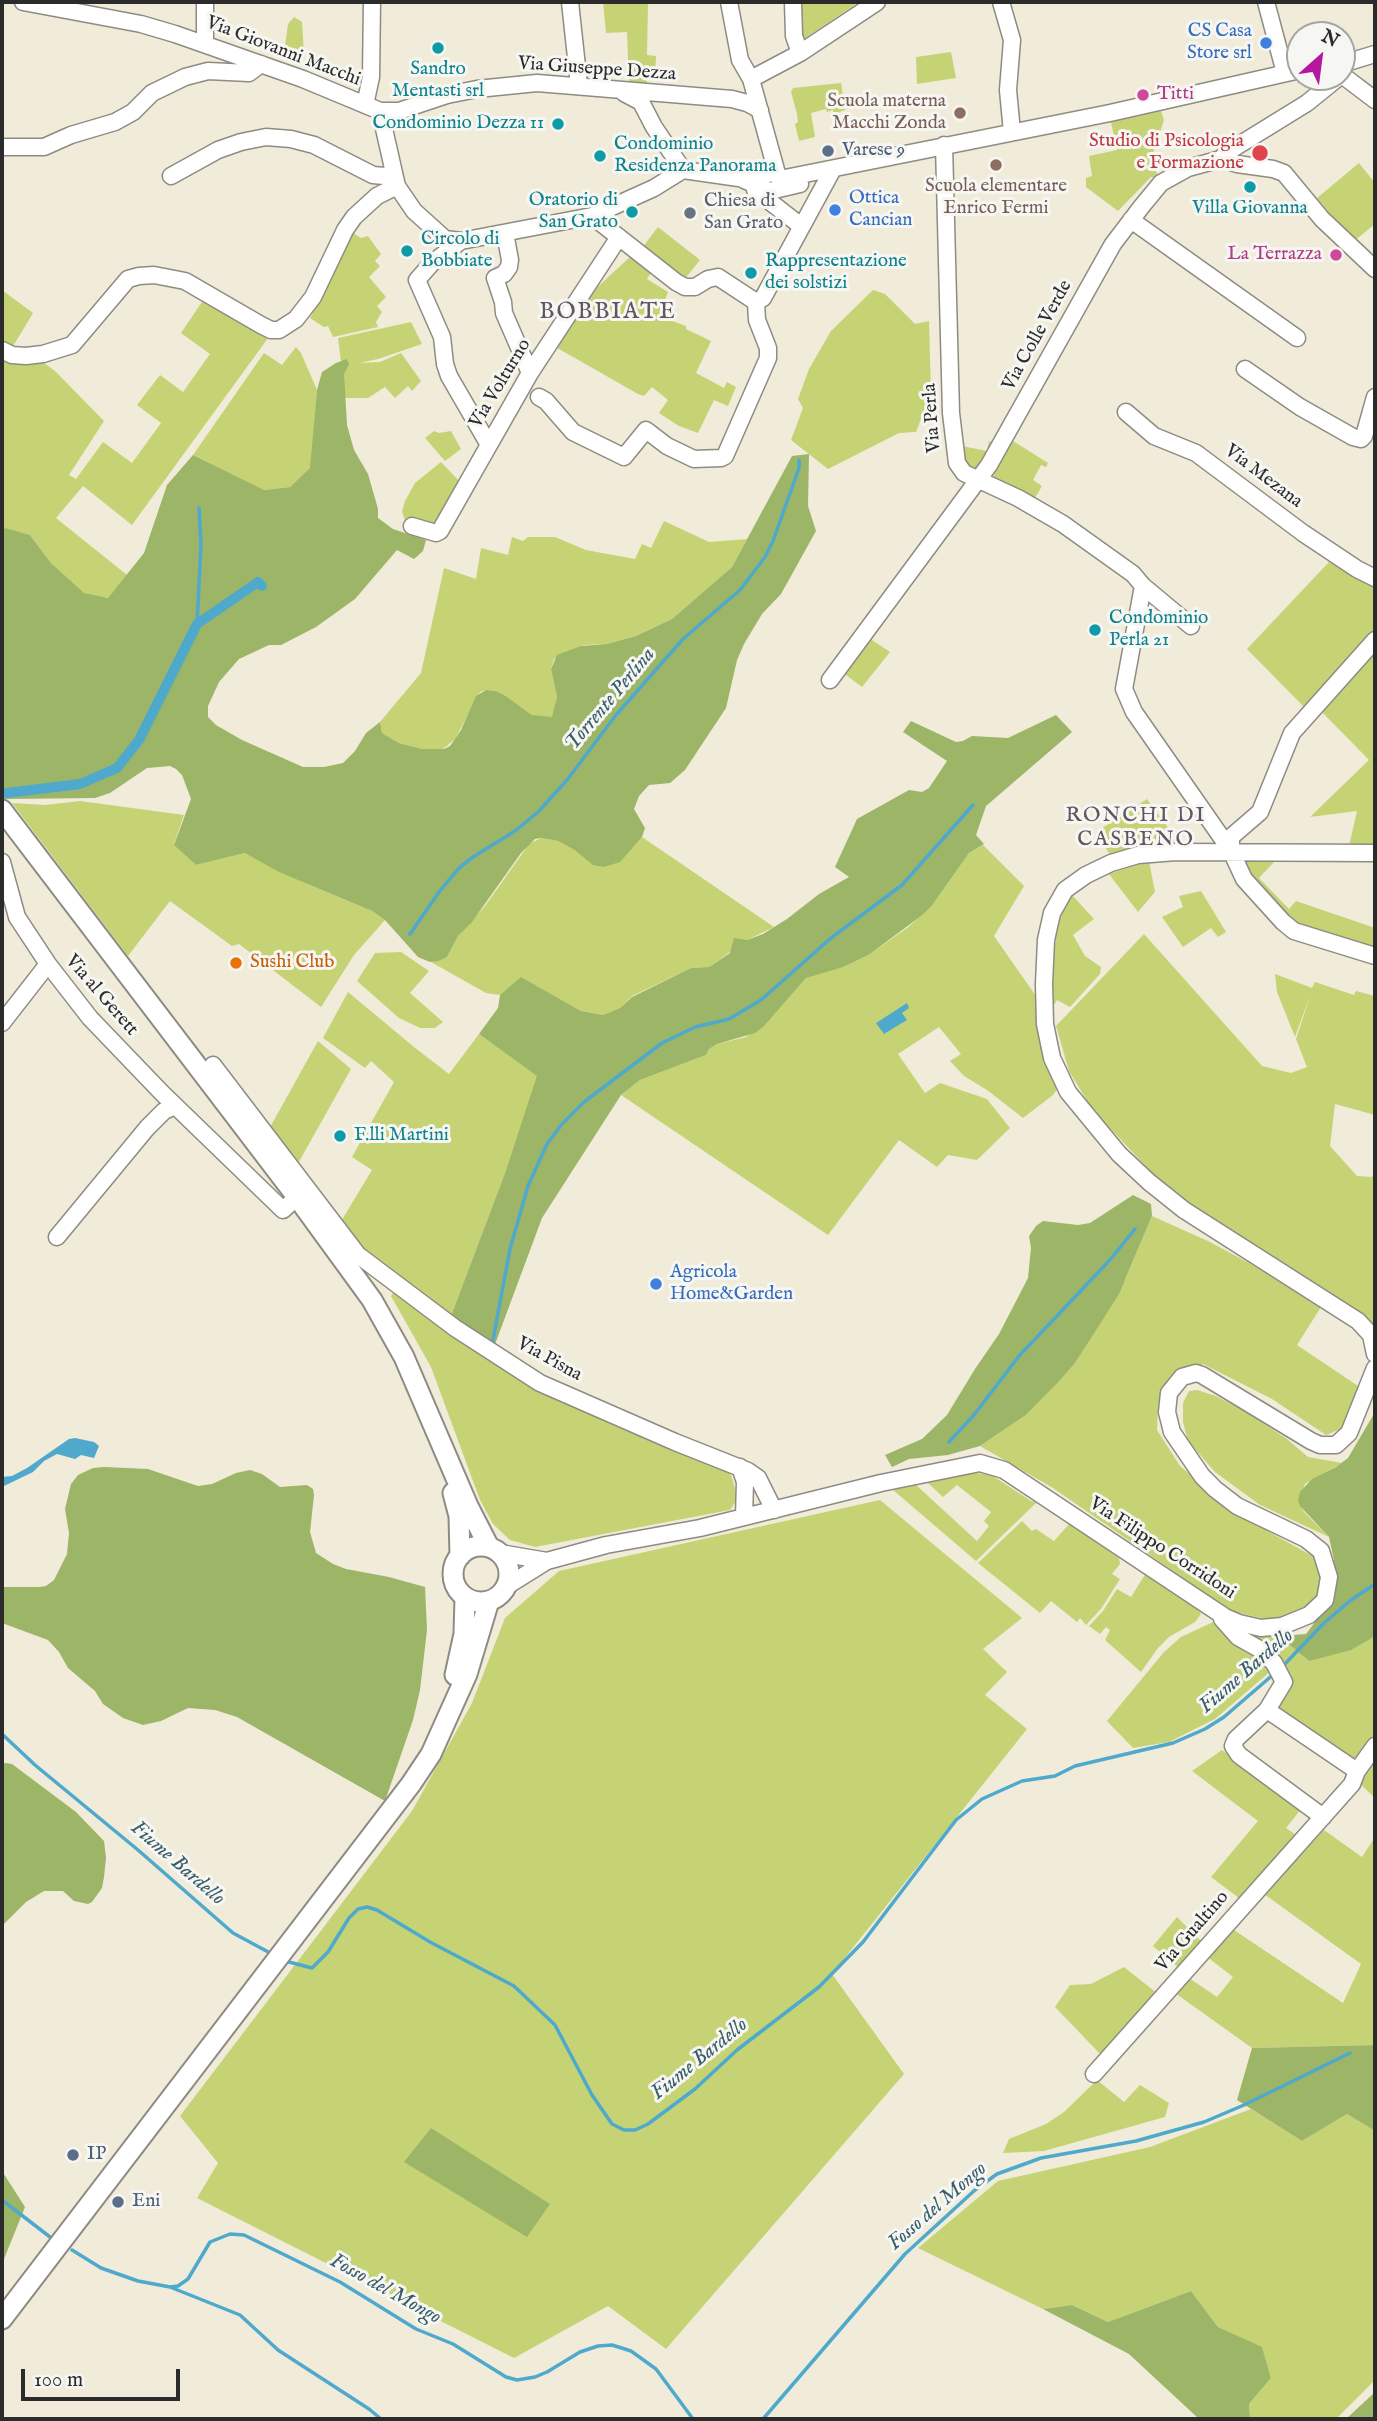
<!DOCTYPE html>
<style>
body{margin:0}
#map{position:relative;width:1377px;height:2421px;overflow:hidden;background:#f1ebda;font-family:"IM FELL English",serif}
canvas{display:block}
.frame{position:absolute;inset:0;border:4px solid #2b2b2b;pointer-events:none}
.north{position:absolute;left:1286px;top:21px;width:70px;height:70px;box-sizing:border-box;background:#f6f6f2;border:2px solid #a5a5a2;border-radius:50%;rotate:28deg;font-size:19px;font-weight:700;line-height:28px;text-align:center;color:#2b2b2b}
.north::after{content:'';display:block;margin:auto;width:24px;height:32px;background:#b5179e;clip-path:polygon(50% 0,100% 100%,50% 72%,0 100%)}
.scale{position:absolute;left:21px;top:2369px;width:159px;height:32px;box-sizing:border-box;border:4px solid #2b2b2b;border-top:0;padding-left:9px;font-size:21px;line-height:24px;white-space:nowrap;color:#2b2b2b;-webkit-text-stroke:5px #f6f6f2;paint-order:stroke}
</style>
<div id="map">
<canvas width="1377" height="2421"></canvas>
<div class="frame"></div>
<div class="north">N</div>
<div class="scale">100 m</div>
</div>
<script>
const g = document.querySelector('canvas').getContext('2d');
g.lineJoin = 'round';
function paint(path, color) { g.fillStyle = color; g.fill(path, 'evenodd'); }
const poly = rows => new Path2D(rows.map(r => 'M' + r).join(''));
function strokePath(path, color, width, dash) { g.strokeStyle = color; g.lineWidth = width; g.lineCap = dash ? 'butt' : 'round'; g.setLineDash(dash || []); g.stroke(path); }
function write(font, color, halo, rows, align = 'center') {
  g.font = font + ' "IM FELL English",serif'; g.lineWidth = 6; g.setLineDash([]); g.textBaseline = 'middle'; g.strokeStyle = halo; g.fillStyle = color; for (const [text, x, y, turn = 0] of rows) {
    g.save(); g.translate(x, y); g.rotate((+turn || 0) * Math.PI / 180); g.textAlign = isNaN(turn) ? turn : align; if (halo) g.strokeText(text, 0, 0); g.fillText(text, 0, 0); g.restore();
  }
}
paint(poly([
 [603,2,648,2,647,55,656,56,655,76,647,76,647,83,629,83,627,32,606,33],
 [800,2,859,2,805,38,799,30],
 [294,17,302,22,304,54,301,58,289,54,285,46,288,24],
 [951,52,956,78,917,84,916,57],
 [841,83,845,110,834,114,833,110,827,112,826,109,811,113,815,137,799,141,795,124,798,122,797,114,791,92,793,88],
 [1161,111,1164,120,1150,162,1160,178,1151,177,1118,211,1086,187,1086,178,1092,176,1089,156,1117,150,1111,122],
 [1359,163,1375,183,1375,224,1353,242,1317,198],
 [658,227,700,260,684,280,642,248],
 [350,231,361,238,368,236,381,254,375,261,380,266,369,277,386,297,377,306,382,312,376,322,378,327,333,337,328,326,324,327,310,318,313,313,309,310],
 [632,255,652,271,647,279,668,292,659,316,686,326,686,329,711,341,696,373,724,388,727,382,736,387,728,406,714,400,698,433,679,426,659,413,668,400,652,387,644,396,638,394,552,345,575,308],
 [2,290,33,313,12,348,2,340],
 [873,290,885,294,915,324,929,321,931,393,916,432,899,433,828,469,791,440,803,408,798,399,809,369,831,331],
 [206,296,271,334,132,525,83,486,56,518,127,575,108,598,84,594,51,563,30,535,5,529,2,532,2,362,39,359,56,372,104,421,69,475,76,479,103,442,132,463,161,423,137,405,160,375,183,392,210,354,181,333],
 [411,322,422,344,378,359,359,363,380,362,401,353,421,381,412,391,408,386,395,398,385,387,368,398,344,398,344,374,347,360,341,362,338,338],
 [296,347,301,353,317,390,311,468,290,487,263,490,193,455,264,353,282,365],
 [434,431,439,433,451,431,461,449,445,461,425,438],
 [989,441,995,443,977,472,964,464,962,446,987,451],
 [1013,441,1048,463,1046,467,1041,465,1033,480,1042,486,1033,501,997,481,994,477,995,469],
 [441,462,461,483,445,515,433,526,419,526,405,520,402,512,405,501,415,483],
 [664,521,709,542,747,539,732,567,672,619,636,636,607,644,584,645,554,659,551,669,557,697,554,716,549,718,532,715,506,696,496,691,486,690,480,692,455,739,443,749,422,749,399,743,382,733,380,722,421,673,444,568,476,579,481,548,508,555,512,537,523,541,528,537,555,537,586,550,635,559,642,544,651,548],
 [1329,562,1375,587,1375,633,1304,707,1247,649],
 [869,638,890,652,862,687,842,672],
 [1375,647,1375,845,1349,846,1357,811,1310,817,1369,760,1322,712],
 [1147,799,1180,844,1110,855,1096,832],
 [80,801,184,815,174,844,196,865,245,853,310,885,372,911,385,920,354,955,321,1007,239,944,232,946,170,901,128,956,12,803,45,805],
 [642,837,774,927,747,940,709,967,691,968,632,996,620,1008,603,1015,581,1011,522,978,500,995,486,993,431,962,447,957,458,936,485,906,529,844,541,838,558,841,576,851,632,848],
 [983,845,1024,886,994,936,1038,999,1058,1088,1053,1095,1023,1118,987,1090,964,1076,950,1061,961,1054,939,1027,898,1054,925,1093,940,1083,987,1099,1010,1128,977,1160,948,1155,937,1167,899,1140,828,1235,621,1095,640,1080,706,1055,709,1049,717,1044,746,1037,773,1015,806,978,870,954,907,928,931,907,969,853],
 [1276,860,1259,878,1289,909,1296,901,1375,928,1375,950,1293,927,1240,862],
 [1149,861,1155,892,1138,912,1109,874],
 [1201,891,1226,932,1218,937,1211,928,1183,947,1162,917,1183,907,1179,896],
 [1071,894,1094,919,1073,935,1085,956,1101,967,1100,974,1070,1007,1057,1000,1055,1004,1053,1003,1052,979,1057,925],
 [1144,934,1262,1066,1291,1073,1307,1067,1296,1039,1311,993,1295,1037,1277,992,1275,974,1312,988,1315,982,1354,995,1356,991,1375,996,1375,1115,1335,1104,1330,1146,1357,1176,1372,1177,1375,1169,1375,1329,1187,1202,1154,1175,1092,1109,1069,1071,1056,1026],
 [401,952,429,971,410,993,443,1022,435,1028,420,1028,399,1018,357,981,375,953],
 [348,992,414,1047,449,1074,479,1034,538,1076,505,1173,451,1316,366,1254,340,1223,372,1170,352,1157,394,1082,371,1061,365,1068,323,1038],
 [318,1041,351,1069,296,1167,268,1131],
 [1152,1216,1208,1241,1251,1264,1321,1307,1297,1345,1364,1390,1350,1425,1326,1435,1272,1399,1203,1364,1185,1371,1168,1386,1158,1405,1157,1430,1180,1466,1225,1503,1269,1532,1318,1559,1324,1572,1321,1593,1314,1607,1274,1621,1231,1611,1053,1488,980,1446,1026,1415,1075,1363,1126,1278],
 [395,1290,548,1394,717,1464,731,1475,738,1498,730,1510,535,1547,510,1540,493,1524,480,1500,431,1367,391,1296],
 [1197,1390,1216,1396,1248,1413,1287,1439,1308,1457,1342,1463,1305,1484,1298,1501,1304,1512,1329,1537,1260,1505,1215,1472,1188,1441,1183,1422,1183,1403,1189,1391],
 [973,1473,990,1474,1031,1501,1037,1502,976,1561,893,1490,916,1485,977,1541,989,1526,984,1521,991,1512,957,1485,943,1497,928,1483],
 [880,1500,1022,1618,983,1649,1007,1672,985,1695,1027,1729,832,1974,904,2074,666,2349,608,2306,514,2358,197,2198,218,2163,180,2116,412,1811,472,1703,505,1618,559,1571],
 [1022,1521,1032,1531,1036,1529,1054,1541,1070,1523,1119,1558,1120,1564,1112,1574,1120,1579,1101,1609,1086,1625,1080,1618,1077,1622,1051,1601,1040,1613,978,1563],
 [1146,1573,1198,1609,1201,1614,1195,1622,1169,1637,1158,1648,1141,1672,1105,1640,1110,1630,1106,1627,1100,1634,1089,1626,1103,1611,1117,1589,1131,1597],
 [1213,1622,1235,1641,1259,1655,1272,1670,1215,1719,1169,1742,1133,1748,1107,1721,1164,1652,1181,1637],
 [1237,1629,1279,1636,1309,1661,1375,1636,1375,1736,1357,1761,1354,1762,1277,1709,1291,1682,1291,1674,1268,1648],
 [1222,1750,1302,1808,1286,1828,1299,1837,1243,1901,1211,1877,1258,1821,1192,1771],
 [1375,1753,1375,1798,1357,1781],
 [1324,1830,1362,1857,1375,1837,1375,2045,1252,2048,1175,1993,1189,1978,1217,1997,1233,1977,1206,1956,1231,1928,1343,2003,1361,1964,1264,1894],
 [1177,1917,1201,1941,1180,1969,1153,1946],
 [1124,1967,1158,1994,1103,2057,1055,2007,1070,1985,1091,1984],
 [1097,2080,1124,2102,1140,2085,1169,2103,1165,2117,1044,2151,1003,2153,1009,2139,1046,2124,1064,2112],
 [1251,2109,1302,2141,1347,2114,1375,2131,1375,2380,1336,2419,1250,2419,1249,2404,1271,2378,1262,2348,1218,2327,1191,2291,1108,2322,1072,2305,1043,2309,918,2248,998,2181,1150,2147]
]), '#c5d375');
paint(poly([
 [347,359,349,364,344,374,347,425,354,450,368,474,378,509,378,518,393,529,426,540,423,551,414,559,397,550,355,599,316,627,281,645,269,645,239,659,219,682,208,706,208,717,216,725,242,740,303,767,324,767,343,763,355,751,366,733,380,722,382,733,399,743,422,749,444,749,450,746,461,730,476,696,486,690,496,691,506,696,532,715,552,717,557,697,551,669,557,655,581,646,607,644,636,636,672,619,732,567,792,456,809,454,808,506,816,531,781,594,762,614,744,644,737,660,726,708,685,770,670,783,649,785,639,796,634,809,645,828,642,837,620,862,604,867,593,865,576,851,558,841,541,838,535,839,521,853,472,922,458,936,447,957,438,961,430,962,418,957,385,920,372,911,279,872,245,853,196,865,174,845,191,799,182,775,176,769,170,766,147,768,110,793,95,798,5,799,2,817,2,532,5,528,30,535,51,563,84,593,108,598,144,553,167,485,193,455,264,490,290,487,310,468,317,390,322,372,336,363],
 [1056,715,1072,732,986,806,976,835,984,844,969,853,931,907,921,916,870,954,843,967,806,978,764,1026,755,1033,717,1044,709,1049,706,1055,640,1080,621,1095,542,1218,494,1347,451,1316,505,1173,537,1076,479,1034,498,1008,500,995,521,977,581,1011,603,1015,620,1008,632,997,691,968,709,967,730,953,734,938,747,940,763,934,787,919,819,894,849,877,835,867,857,819,909,790,922,792,929,788,947,761,903,732,911,721,956,742,963,741,972,736,1008,738],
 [1133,1195,1151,1204,1152,1216,1119,1294,1075,1363,1060,1380,1026,1415,980,1446,948,1455,909,1459,892,1467,885,1455,922,1439,947,1415,975,1369,999,1334,1028,1278,1031,1248,1029,1236,1036,1226,1043,1221,1078,1225,1090,1223],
 [1375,1412,1375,1636,1351,1650,1309,1661,1279,1636,1306,1634,1327,1606,1335,1587,1334,1560,1329,1537,1300,1506,1298,1501,1300,1492,1312,1479,1336,1467,1348,1458],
 [104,1467,148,1469,198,1486,212,1484,236,1473,250,1470,262,1474,280,1487,307,1485,313,1489,314,1495,310,1532,316,1553,333,1564,346,1569,389,1577,425,1587,427,1630,420,1690,413,1720,385,1801,237,1717,215,1710,188,1708,161,1721,143,1725,123,1718,103,1704,95,1691,68,1668,59,1652,48,1640,2,1623,2,1587,40,1587,46,1586,54,1580,67,1554,69,1533,65,1509,71,1484,78,1475,93,1468],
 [5,1763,12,1764,76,1812,104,1841,106,1858,104,1877,102,1888,92,1902,88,1904,74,1901,63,1891,44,1891,26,1902,2,1926,2,1765],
 [1375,2045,1375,2131,1347,2114,1302,2141,1237,2100,1252,2048],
 [431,2128,550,2204,527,2237,404,2162],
 [2,2171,25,2207,2,2264],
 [1191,2291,1218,2327,1262,2347,1271,2378,1249,2404,1250,2419,1199,2419,1129,2354,1043,2309,1072,2305,1108,2322],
 [1375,2392,1375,2419,1346,2419]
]), '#9cb566');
paint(poly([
 [907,1003,909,1008,902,1013,907,1020,884,1034,876,1023],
 [75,1438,94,1442,99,1446,94,1458,81,1455,75,1459,57,1454,44,1461,33,1472,2,1487,2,1477,12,1476,27,1468,69,1439]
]), '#4ea9cc');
strokePath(poly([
 [197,624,201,544,199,508],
 [410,934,439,892,459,868,473,857,515,831,538,812,567,780,616,715,683,639,740,590,765,557,773,541,799,468,799,460],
 [492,1345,510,1249,528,1186,547,1144,562,1124,584,1102,662,1043,695,1027,729,1019,761,1000,831,938,902,885,973,805],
 [949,1442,974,1415,1019,1356,1109,1261,1135,1229],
 [1281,1668,1324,1623,1351,1600,1375,1584],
 [2,1734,35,1765,138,1850,233,1933,272,1954],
 [285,1961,312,1968,328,1952,349,1918,358,1909,367,1907,377,1910,430,1942,514,1986,555,2025,592,2095,612,2124,624,2130,635,2130,648,2124,695,2089,737,2050,819,1987,863,1942,956,1820,982,1799,1022,1781,1055,1776,1075,1766,1173,1743,1205,1729,1224,1717,1275,1673],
 [2,2200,50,2237],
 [72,2250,101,2268,138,2281,170,2287,240,2315,278,2350,369,2409,381,2419],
 [170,2287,178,2286,188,2279,210,2242,230,2234,244,2235,340,2282,416,2329,453,2344,506,2377,517,2380,535,2377,547,2372,580,2352,598,2346,612,2345,631,2351,656,2369,693,2419],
 [763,2419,905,2254,975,2190,997,2174,1041,2158,1136,2141,1204,2122,1244,2105,1350,2053]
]), '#4ea9cc', 3.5);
strokePath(poly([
 [7,793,80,784,117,768,139,740,197,624,258,582,262,586]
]), '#4ea9cc', 10);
const minor = poly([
 [23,2,141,24,175,34,303,79,380,111,399,111,447,95,477,89,537,83,732,99,747,103,760,110],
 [570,2,579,85],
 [729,2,740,60,751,79,778,177,785,178,1110,113,1300,70],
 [793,2,794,36,800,53],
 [1001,2,1012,40,1008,90,1012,132],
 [1266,2,1285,73],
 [205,44,205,2],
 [1342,64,1375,54],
 [1342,71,1342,75,1375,100],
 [751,79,800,53,877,2],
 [624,93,641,102,654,127,683,170,739,178,759,177,768,174,775,167],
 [365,105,371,77,372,2],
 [380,111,397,186,414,211,445,239,461,241,592,216,676,282,685,287,695,287,708,279,718,277,756,302],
 [944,145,951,413,957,463,964,473,1018,498,1063,524,1133,574,1143,586,1124,689,1134,712,1231,851,1244,879,1283,922,1294,931,1375,956],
 [2,147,44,147,71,135,115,122,133,112,152,93,185,77,208,71,249,73,261,64],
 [1221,159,1237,164,1273,169,1284,173,1322,219,1375,269],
 [171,176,218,150,241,142,266,137,291,139,314,145,373,175,384,176,393,173],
 [744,180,770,191,800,184],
 [755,190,801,226],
 [592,216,654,188,683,170],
 [1131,220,1297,338],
 [505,233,510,260,509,267,504,274,495,278,503,302,504,313,530,373],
 [461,241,432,263,417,280,442,337,445,364,449,376,489,445],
 [756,302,763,298,833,169],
 [2,350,12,355,26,356,43,354,72,345,128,279,139,276,154,275,185,281,261,325,271,330,279,330,296,319,313,297,345,230,354,217,377,196,397,186],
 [1245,369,1300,407,1353,437,1361,439,1364,436,1375,397],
 [539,397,546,401,573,432,624,457,646,430,667,446,694,459,721,458,725,456,768,358,768,348,757,320,756,302],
 [1126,412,1154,436,1196,453,1303,533,1357,569,1375,578],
 [412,526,436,533,440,531,530,373,619,237],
 [1143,586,1191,626],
 [830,680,989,465,1113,244,1142,206,1161,183,1188,168,1221,159,1226,153,1307,103,1339,77],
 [1231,851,1231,837,1260,812,1292,733,1375,640],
 [1375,853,1176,852,1138,855,1111,863,1086,875,1065,890,1052,913,1046,940,1044,984,1045,1024,1052,1058,1068,1092,1119,1154,1149,1182,1184,1210,1358,1321,1371,1335,1375,1354],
 [2,862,17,917,48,964,90,1018,162,1093,283,1210,297,1197],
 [2,1023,48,964],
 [213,1065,358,1255,455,1328,540,1383,675,1442,748,1471,758,1478,774,1510],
 [57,1237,147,1128,164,1111,175,1106],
 [740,1467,745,1482,744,1517],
 [500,1553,547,1561],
 [507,1586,547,1561,606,1545,700,1528,881,1483,980,1463,1004,1470,1225,1617,1239,1623,1261,1628,1282,1626,1309,1615,1325,1600,1329,1577,1321,1551,1306,1539,1237,1506,1215,1489,1202,1476,1172,1432,1167,1412,1169,1393,1182,1377,1196,1373,1202,1375,1311,1441,1320,1445,1336,1445,1349,1433,1375,1368],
 [1222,1619,1238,1637,1261,1650,1274,1663,1284,1682,1267,1710,1236,1739,1233,1746,1239,1755,1323,1817],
 [1267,1710,1357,1771],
 [1094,2074,1352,1784,1357,1771,1375,1746]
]);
const major = poly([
 [2,810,297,1197,372,1300,404,1357,468,1506,489,1547],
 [453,1493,459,1516,460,1556],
 '453 1574a28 28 0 1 1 56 0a28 28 0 1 1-56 0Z',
 [455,1675,464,1634,465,1597],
 [2,2319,411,1784,431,1754,467,1674,489,1601]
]);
strokePath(minor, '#8e8b82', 19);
strokePath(major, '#8e8b82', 23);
strokePath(minor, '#fff', 16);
strokePath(major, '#fff', 19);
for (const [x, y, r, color] of [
 [1266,43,7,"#3f7fe0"],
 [438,48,7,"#0f9aa8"],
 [1143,95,7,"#d1479c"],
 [960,113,7,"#8d6e63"],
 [558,124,7,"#0f9aa8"],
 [828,151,7,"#5c6f8a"],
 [1260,153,9,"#e0444e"],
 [600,156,7,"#0f9aa8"],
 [996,165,7,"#8d6e63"],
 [1250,187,7,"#0f9aa8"],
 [835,210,7,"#3f7fe0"],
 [632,212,7,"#0f9aa8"],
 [690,213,7,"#6b7280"],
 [407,251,7,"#0f9aa8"],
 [1336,255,7,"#d1479c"],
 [751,273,7,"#0f9aa8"],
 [1095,630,7,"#0f9aa8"],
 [236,963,7,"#e8710a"],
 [340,1136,7,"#0f9aa8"],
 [656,1284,7,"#3f7fe0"],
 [73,2155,7,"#5c6f8a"],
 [118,2202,7,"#5c6f8a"]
]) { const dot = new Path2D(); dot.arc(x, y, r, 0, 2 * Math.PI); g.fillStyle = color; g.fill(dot); strokePath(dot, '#f6f6f2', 2.5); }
write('19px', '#366cbe', '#f6f6f2', [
 ["CS Casa",1252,32,"right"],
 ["Store srl",1252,54,"right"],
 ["Ottica",849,199],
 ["Cancian",849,221],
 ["Agricola",670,1273],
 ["Home&Garden",670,1295]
], 'left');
write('19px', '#2b2b2b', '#f6f6f2', [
 ["Via Giovanni Macchi",283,52,21],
 ["Via Giuseppe Dezza",597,70,4],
 ["Via Colle Verde",1038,336,-61],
 ["Via Volturno",501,384,-59],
 ["Via Perla",933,418,-94],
 ["Via Mezana",1263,477,37],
 ["Via al Gerett",101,996,49],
 ["Via Pisna",549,1360,29],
 ["Via Filippo Corridoni",1162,1549,33],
 ["Via Gualtino",1193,1932,-49]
]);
write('19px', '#0d838f', '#f6f6f2', [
 ["Sandro",438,70,"center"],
 ["Mentasti srl",438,92,"center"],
 ["Condominio Dezza 11",544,124,"right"],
 ["Condominio",614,145],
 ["Residenza Panorama",614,167],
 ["Oratorio di",618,201,"right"],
 ["San Grato",618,223,"right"],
 ["Villa Giovanna",1250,209,"center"],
 ["Circolo di",421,240],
 ["Bobbiate",421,262],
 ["Rappresentazione",765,262],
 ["dei solstizi",765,284],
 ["Condominio",1109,619],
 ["Perla 21",1109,641],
 ["F.lli Martini",354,1136]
], 'left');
write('19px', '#b23c85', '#f6f6f2', [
 ["Titti",1157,95],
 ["La Terrazza",1322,255,"right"]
], 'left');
write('19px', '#785e54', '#f6f6f2', [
 ["Scuola materna",946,102],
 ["Macchi Zonda",946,124],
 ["Scuola elementare",996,187,"center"],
 ["Enrico Fermi",996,209,"center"]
], 'right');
write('19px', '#be3a42', '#f6f6f2', [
 ["Studio di Psicologia",1244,142],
 ["e Formazione",1244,164]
], 'right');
write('19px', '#4e5e75', '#f6f6f2', [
 ["Varese 9",842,151],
 ["IP",87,2155],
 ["Eni",132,2202]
], 'left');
write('19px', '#5b616d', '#f6f6f2', [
 ["Chiesa di",704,202],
 ["San Grato",704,224]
], 'left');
write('19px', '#c56008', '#f6f6f2', [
 ["Sushi Club",250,963]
], 'left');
write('italic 21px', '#395d6b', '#f6f6f2', [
 ["Torrente Perlina",611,700,-50],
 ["Fiume Bardello",1247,1672,-41],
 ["Fiume Bardello",177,1864,41],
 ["Fiume Bardello",700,2060,-39],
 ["Fosso del Mongo",938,2207,-41],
 ["Fosso del Mongo",385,2290,29]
]);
g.letterSpacing = '2px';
write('21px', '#615561', '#f6f6f2', [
 ["RONCHI DI",1136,817],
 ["CASBENO",1136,841]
]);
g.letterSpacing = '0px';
g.letterSpacing = '2px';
write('23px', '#615561', '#f6f6f2', [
 ["BOBBIATE",608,313]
]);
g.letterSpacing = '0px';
</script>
